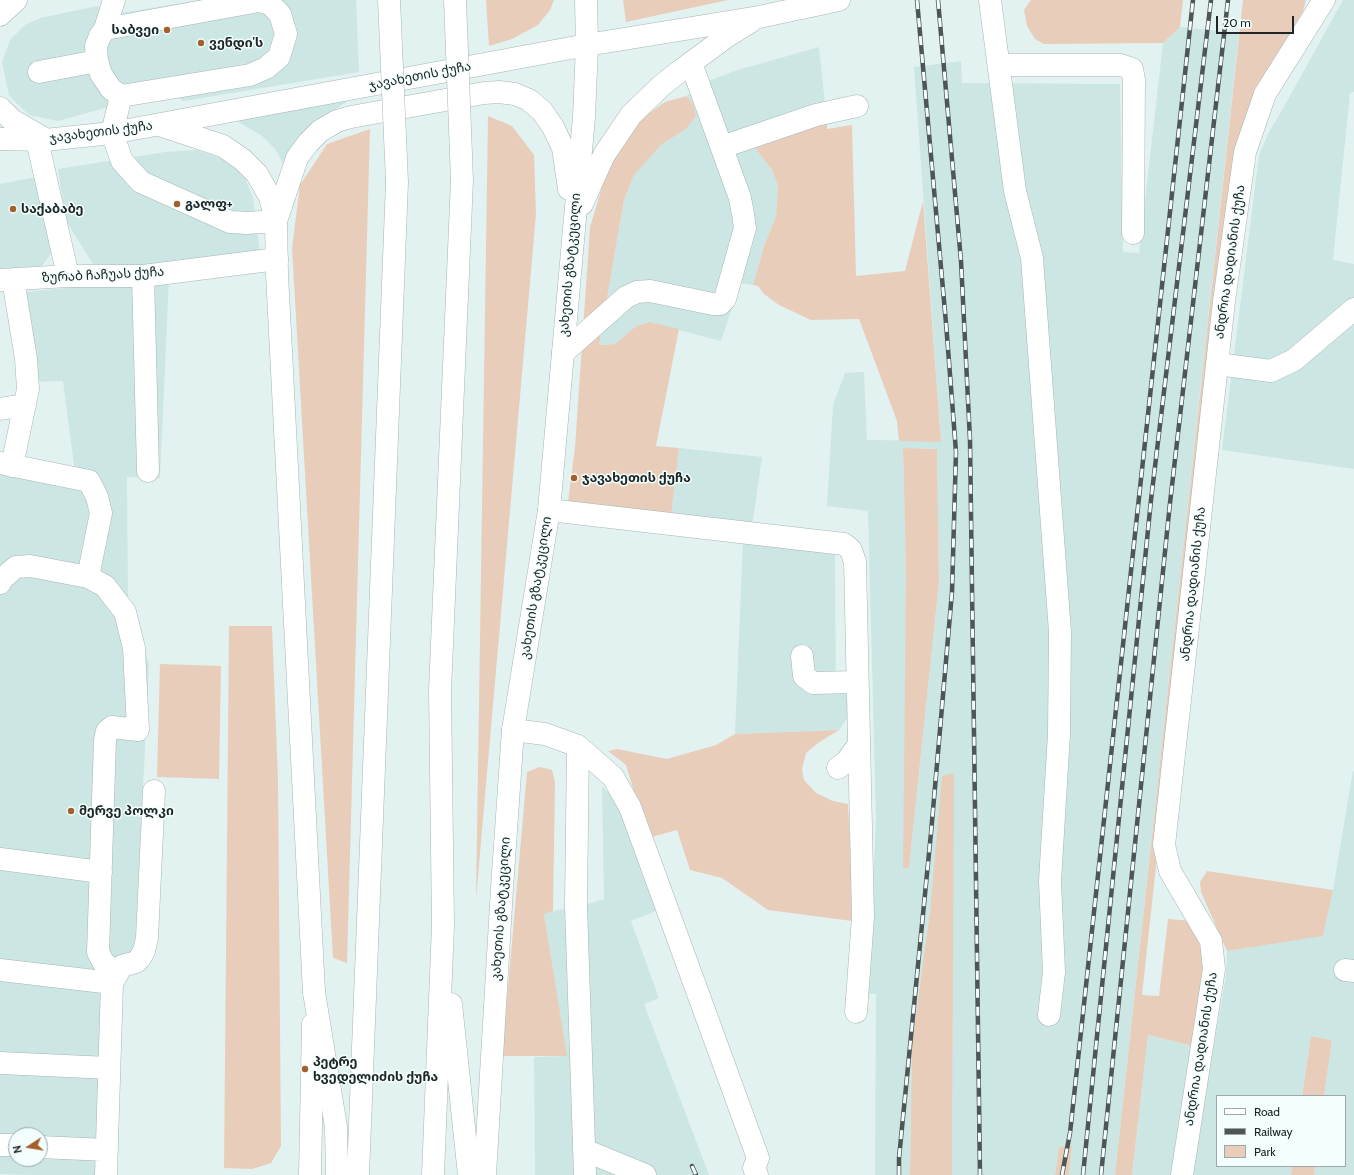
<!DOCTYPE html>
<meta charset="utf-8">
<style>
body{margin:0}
#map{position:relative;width:1354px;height:1175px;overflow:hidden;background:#e2f2f1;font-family:Cabin,sans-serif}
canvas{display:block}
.legend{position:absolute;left:1216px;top:1095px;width:130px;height:72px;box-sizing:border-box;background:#f2fffe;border:1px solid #9ea8a8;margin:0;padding:5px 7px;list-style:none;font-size:12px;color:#202626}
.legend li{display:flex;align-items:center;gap:8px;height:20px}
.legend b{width:20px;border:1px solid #9ea8a8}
.north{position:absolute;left:8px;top:1127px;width:40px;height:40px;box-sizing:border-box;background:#f2fffe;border:1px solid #9ea8a8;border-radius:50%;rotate:258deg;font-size:11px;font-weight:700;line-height:16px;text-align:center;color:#202626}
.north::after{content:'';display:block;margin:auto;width:14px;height:18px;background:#a3602d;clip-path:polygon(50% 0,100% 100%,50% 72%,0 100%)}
.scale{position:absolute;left:1216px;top:16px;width:78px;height:18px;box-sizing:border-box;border:2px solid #202626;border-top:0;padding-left:5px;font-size:12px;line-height:14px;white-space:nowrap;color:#202626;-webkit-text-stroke:3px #f2fffe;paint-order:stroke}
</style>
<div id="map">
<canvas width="1354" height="1175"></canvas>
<ul class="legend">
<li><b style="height:5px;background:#fff"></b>Road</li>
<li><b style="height:5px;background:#4d5555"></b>Railway</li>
<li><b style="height:11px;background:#e9cdbb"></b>Park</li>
</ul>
<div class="north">N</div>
<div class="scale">20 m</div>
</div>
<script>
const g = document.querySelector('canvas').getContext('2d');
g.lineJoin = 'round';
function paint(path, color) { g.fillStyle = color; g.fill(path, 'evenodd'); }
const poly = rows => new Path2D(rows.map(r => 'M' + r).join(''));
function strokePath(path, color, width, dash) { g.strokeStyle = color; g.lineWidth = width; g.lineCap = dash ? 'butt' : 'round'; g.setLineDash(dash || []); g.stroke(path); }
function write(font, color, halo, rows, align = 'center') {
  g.font = font + ' Cabin,"Noto Sans Georgian",sans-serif'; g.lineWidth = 3; g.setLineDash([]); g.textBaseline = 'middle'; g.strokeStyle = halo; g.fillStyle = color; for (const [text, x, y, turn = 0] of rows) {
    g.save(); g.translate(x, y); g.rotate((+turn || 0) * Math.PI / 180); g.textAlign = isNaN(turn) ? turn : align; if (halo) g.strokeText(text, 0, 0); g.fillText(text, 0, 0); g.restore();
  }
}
paint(poly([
 [199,0,356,0,359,72,184,101,174,96,105,108,58,121,29,115,9,96,2,62,10,40,25,25,41,18,97,6,122,13],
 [1343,0,1354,0,1354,92,1350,93,1333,260,1354,264,1354,469,1222,450,1259,155,1270,130,1280,114],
 [1180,27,1239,33,1115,1175,1069,1175,1072,1147,1059,1147,1055,1175,952,1175,953,774,930,911,912,1043,910,1175,875,1175,876,994,864,994,872,910,876,817,868,511,827,506,833,405,845,373,864,372,867,440,941,441,914,67,961,61,962,83,1120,84,1123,252,1139,253,1163,43],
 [903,448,937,449,939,582,909,868,906,576],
 [819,47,827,123,755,148,772,170,778,186,776,216,764,246,753,285,740,283,721,341,648,322,636,326,615,344,599,345,624,200,634,175,661,145,686,129,693,104,686,96,708,81,738,70],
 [355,96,321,119,287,172,276,150,262,136,232,118],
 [197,150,228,161,246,180,253,198,260,253,155,267,93,264,66,221,58,169,165,152],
 [36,177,54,250,41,267,0,270,0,184],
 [169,278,160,478,127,477,128,599,149,664,135,957,122,957,115,1175,32,1175,0,1174,0,469,75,473,63,381,30,382,24,292],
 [16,1135,40,1135,40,1159,16,1159],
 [679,448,762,457,752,527,671,516],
 [743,541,835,554,836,693,846,692,848,717,839,730,735,734],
 [1353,771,1354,772,1354,1175,1314,1175,1315,1166,1345,1166,1345,1096,1324,1096,1332,1040,1311,1036,1302,1096,1217,1096,1217,1166,1292,1166,1291,1175,1191,1175,1226,976,1227,951,1323,935,1333,890],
 [602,786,624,809,632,838,656,911,631,921,659,998,644,1004,709,1175,535,1175,534,1057,566,1056,544,913,585,905,604,899],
 [1148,1035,1193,1046,1175,1175,1132,1175]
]), '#cce6e4');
paint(poly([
 [486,0,554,0,550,10,538,25,512,39,489,46],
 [623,0,728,0,626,22],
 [1031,0,1183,0,1180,27,1163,43,1044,44,1035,39,1027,26,1024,10],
 [1243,0,1306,0,1303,11,1266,77,1230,184,1142,995,1159,996,1168,919,1194,921,1207,945,1193,1046,1148,1035,1132,1175,1115,1175],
 [686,96,693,104,696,116,686,129,661,145,634,175,624,200,599,345,615,344,636,326,649,322,679,329,656,446,679,448,671,516,568,502,575,447,590,227,610,161,634,124,665,102],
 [488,116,512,126,534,155,536,214,476,899],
 [827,123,827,129,852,125,856,276,905,271,923,201,941,442,899,441,897,421,859,319,811,320,779,305,764,294,758,286,753,285,764,246,776,216,778,186,772,170,755,148],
 [370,129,347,963,333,958,292,248,300,185,327,144],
 [903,448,937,449,939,582,909,868,903,868,906,576],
 [229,626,272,626,278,780,281,1146,271,1163,252,1169,224,1168],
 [160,664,221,666,219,779,157,777],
 [839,730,818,743,806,753,802,769,804,780,816,793,833,801,848,804,852,880,852,921,768,910,722,878,690,870,677,830,648,838,626,765,608,751,617,749,667,759,716,745,735,734],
 [540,767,552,770,555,782,553,911,544,914,567,1056,502,1056,527,772],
 [954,773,952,1175,910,1175,912,1043,930,911,942,776],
 [1207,871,1333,890,1323,936,1227,951,1201,892,1200,882],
 [1311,1036,1332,1040,1324,1096,1302,1096],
 [1072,1146,1069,1175,1055,1175,1059,1147],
 [1292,1166,1315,1166,1314,1175,1291,1175]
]), '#e9cdbb');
const minor = poly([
 [990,0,1015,191,1032,258,1060,632,1059,734,1050,881,1054,972,1049,1015],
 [105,29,259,1,270,4,280,14,286,34,279,57,266,68,250,75,121,96,111,89,101,74,97,61,96,46,100,36,105,29,114,0],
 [999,65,1121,65,1132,69,1134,80,1133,233],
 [39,72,97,61],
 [121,96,112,133,122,161,141,182,230,222,247,223,276,221],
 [37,140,68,276],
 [722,147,816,115,857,106],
 [143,276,148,471],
 [0,280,68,276,143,276,277,259],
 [563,353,626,297,637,292,650,291,713,304,720,304,725,299,745,228,743,214,740,198,691,63],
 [1217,364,1271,371,1294,360,1354,309],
 [0,409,25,405],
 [0,463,89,481,97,497,101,513,88,577],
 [12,466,28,389,26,359,13,279],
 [549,510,844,544,851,550,855,562,863,917,856,1012],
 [0,583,2,579,16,567,30,566,88,577,105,586,125,612,134,648,138,730,112,727,107,731,105,740,98,952,103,962,117,974],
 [802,656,804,676,813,683,857,682],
 [513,730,545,734,578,746,613,777,630,807,758,1158,754,1168,757,1175],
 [578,746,576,906,585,1175],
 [838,768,847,761,859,744],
 [0,859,101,872],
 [0,970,112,983],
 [1345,970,1354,971],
 [0,1063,109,1068],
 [0,1145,16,1145],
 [40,1147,107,1150],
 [584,1150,645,1175],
 [106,1175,112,983,122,966,136,962,140,958,144,951,147,938,154,791],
 [310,1175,313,1024],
 [1182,1175,1214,969,1211,941,1170,871,1164,845,1224,301,1245,152,1265,94,1324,0]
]);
const major = poly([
 [0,15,16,0],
 [0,108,12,120,45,139],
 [160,125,223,146,243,160,257,174,270,197,276,221,277,274,314,992],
 [0,139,45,140,112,133,587,45,759,17,839,0],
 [582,204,604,155,631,115,661,86,680,71,726,37,750,22],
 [276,221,297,158,308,143,320,131,337,121,351,117,484,93,499,92,515,94,529,100,542,111,553,127,563,148,569,189],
 [485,1175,502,888,513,730,549,510,584,117,587,45,586,0]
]);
const highway = poly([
 [314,992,336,1127,337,1175],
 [451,1004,469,1175],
 [358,1175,397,182],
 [433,1175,443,925,440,690,462,180]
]);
strokePath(minor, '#a5b5b4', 23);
strokePath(major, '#a5b5b4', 23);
strokePath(highway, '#a5b5b4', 23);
strokePath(minor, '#fff', 22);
strokePath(major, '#fff', 22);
strokePath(highway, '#fff', 22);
const rail = poly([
 [938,0,961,261,970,440,980,1175],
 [692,1166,696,1175],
 [899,1175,899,1158,931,833,952,592,956,452,946,323,917,0],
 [1062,1175,1070,1133,1193,0],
 [1083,1175,1151,500,1211,0],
 [1101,1175,1170,503,1228,0]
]);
strokePath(rail, '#4d5555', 4.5);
strokePath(rail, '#f2fffe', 3, [9]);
const highwayBridge = poly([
 [389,0,397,182],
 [455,0,462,180]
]);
strokePath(highwayBridge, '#a5b5b4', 23, []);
strokePath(highwayBridge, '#fff', 22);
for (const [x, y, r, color] of [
 [167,30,4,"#a3602d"],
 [201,43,4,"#a3602d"],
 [177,204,4,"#a3602d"],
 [13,209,4,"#a3602d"],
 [574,478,4,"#a3602d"],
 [71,811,4,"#a3602d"],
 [305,1069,4,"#a3602d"]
]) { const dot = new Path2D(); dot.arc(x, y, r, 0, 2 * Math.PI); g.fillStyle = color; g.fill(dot); strokePath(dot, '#f2fffe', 1.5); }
write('bold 13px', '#202626', '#f2fffe', [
 ["საბვეი",159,30,"right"],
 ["ვენდი'ს",209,43],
 ["გალფ+",185,204],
 ["საქაბაბე",21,209],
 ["ჯავახეთის ქუჩა",582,478],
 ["მერვე პოლკი",79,811],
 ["პეტრე",313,1062],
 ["ხვედელიძის ქუჩა",313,1077]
], 'left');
write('13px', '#202626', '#f2fffe', [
 ["ჯავახეთის ქუჩა",420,76,-11],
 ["ჯავახეთის ქუჩა",101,132,-7],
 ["ანდრია დადიანის ქუჩა",1230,262,-82],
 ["კახეთის გზატკეცილი",570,265,-85],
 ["ზურაბ ჩაჩუას ქუჩა",103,275,-3],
 ["ანდრია დადიანის ქუჩა",1193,584,-84],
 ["კახეთის გზატკეცილი",536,588,-81],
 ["კახეთის გზატკეცილი",501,909,-86],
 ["ანდრია დადიანის ქუჩა",1201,1049,-81]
]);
</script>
